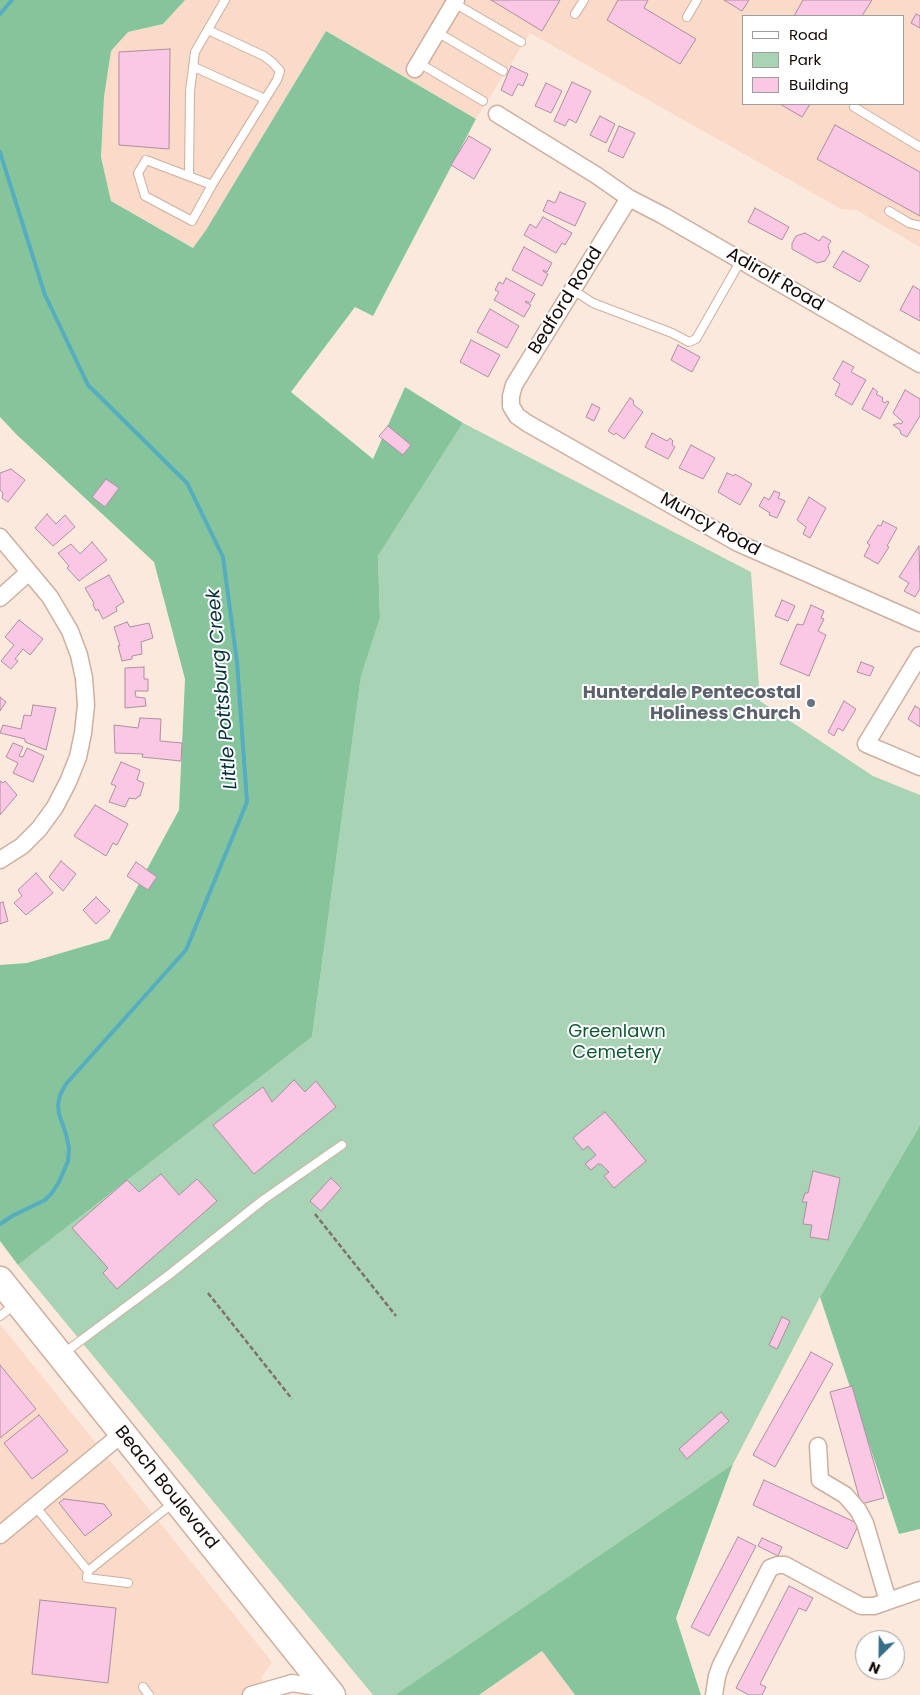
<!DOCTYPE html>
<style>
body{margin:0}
#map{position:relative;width:920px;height:1695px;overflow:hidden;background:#fce9de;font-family:Poppins,sans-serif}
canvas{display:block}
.legend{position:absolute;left:742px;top:15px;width:162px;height:90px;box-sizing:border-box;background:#fff;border:1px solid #a19d9b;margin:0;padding:6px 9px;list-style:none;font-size:15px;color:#130905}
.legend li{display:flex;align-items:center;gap:10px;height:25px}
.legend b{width:25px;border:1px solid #a19d9b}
.north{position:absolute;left:855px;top:1630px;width:50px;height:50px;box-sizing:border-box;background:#fff;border:1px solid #a19d9b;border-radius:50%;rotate:203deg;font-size:14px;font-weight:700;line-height:20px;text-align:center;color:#130905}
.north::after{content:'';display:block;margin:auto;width:18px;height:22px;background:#376f89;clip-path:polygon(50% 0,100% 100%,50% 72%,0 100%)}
</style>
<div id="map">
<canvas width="920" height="1695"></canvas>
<ul class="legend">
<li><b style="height:6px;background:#fff"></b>Road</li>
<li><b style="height:14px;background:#a8d3b5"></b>Park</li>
<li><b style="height:14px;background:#fac7e4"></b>Building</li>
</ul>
<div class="north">N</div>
</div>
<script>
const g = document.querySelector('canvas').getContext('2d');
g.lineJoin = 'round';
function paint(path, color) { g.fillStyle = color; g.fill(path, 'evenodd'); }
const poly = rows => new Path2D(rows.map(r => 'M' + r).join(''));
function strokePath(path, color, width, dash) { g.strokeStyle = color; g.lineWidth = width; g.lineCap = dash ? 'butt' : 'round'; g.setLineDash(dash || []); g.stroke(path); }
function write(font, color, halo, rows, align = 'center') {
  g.font = font + ' Poppins,sans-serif'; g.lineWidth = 4; g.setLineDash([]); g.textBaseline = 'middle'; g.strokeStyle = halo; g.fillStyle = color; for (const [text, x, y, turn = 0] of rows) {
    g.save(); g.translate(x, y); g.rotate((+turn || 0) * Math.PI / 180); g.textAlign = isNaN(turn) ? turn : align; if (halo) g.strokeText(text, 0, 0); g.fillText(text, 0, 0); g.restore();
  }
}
paint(poly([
 [185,0,920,0,920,247,856,210,841,209,530,33,476,119,326,31,206,230,194,248,111,201,101,157,104,97,111,51,128,32,163,24],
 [744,16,904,16,904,104,744,104],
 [0,1324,272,1662,261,1678,276,1695,0,1695],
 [542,1651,575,1695,479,1695]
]), '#fadac9');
paint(poly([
 [463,423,751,572,760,701,873,776,920,795,920,1125,820,1297,733,1464,395,1695,373,1695,18,1265,312,1037,361,675,380,618,378,556]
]), '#a8d3b5');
paint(poly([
 [0,0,185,0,163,24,128,32,111,51,104,97,101,157,111,201,193,248,206,230,326,31,476,119,373,316,355,307,291,392,373,459,405,387,463,423,378,556,380,618,361,676,312,1037,18,1265,0,1241,0,965,27,963,109,939,179,810,185,679,154,562,17,435,0,417],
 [920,1125,920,1529,899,1534,820,1297],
 [733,1464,676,1618,701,1695,575,1695,542,1651,479,1695,395,1695]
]), '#86c59c');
strokePath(poly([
 [0,14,12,0],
 [0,152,45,295,88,385,187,483,223,557,237,662,247,802,186,950,66,1084,60,1095,58,1105,59,1114,66,1134,69,1148,68,1161,59,1182,52,1193,45,1200,12,1216,0,1224]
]), '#56adbf', 4);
const building = poly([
 [491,0,560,0,542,31,491,0],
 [618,0,648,0,644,8,696,39,680,64,607,20,618,0],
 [724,0,749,0,742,11,724,0],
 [803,0,872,0,862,16,794,16,803,0],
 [916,14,920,16,920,28,911,23,916,14],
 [170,49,169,149,119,145,119,52,170,49],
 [511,66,528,74,523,86,518,84,512,96,501,90,511,66],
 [572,82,591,91,576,123,569,119,565,126,554,121,572,82],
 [546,83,562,91,551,113,535,106,546,83],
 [780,104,810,104,802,117,780,104],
 [600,116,615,124,606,143,590,135,600,116],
 [835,125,920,172,920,216,817,159,835,125],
 [619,126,635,133,623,158,608,151,619,126],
 [469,136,491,149,474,179,451,165,469,136],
 [560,192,586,203,575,226,543,211,548,200,555,203,560,192],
 [755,208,789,227,782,240,748,222,755,208],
 [543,217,572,233,565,245,562,243,556,253,524,235,530,224,536,228,543,217],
 [805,233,819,241,823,236,831,241,828,246,830,253,825,261,817,263,792,249,792,243,796,236,805,233],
 [524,247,552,263,547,272,543,270,543,271,548,274,542,286,512,270,524,247],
 [843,251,869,266,860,282,833,267,843,251],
 [506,278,535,294,530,303,526,301,525,302,531,305,524,317,494,300,499,292,495,290,499,282,503,284,506,278],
 [913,286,920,290,920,321,900,310,913,286],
 [490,309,519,326,507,348,477,332,490,309],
 [471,340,500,355,488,377,460,362,471,340],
 [678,345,700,357,692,372,671,360,678,345],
 [843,361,854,367,851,372,866,380,852,405,835,395,840,384,833,379,843,361],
 [873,388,878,392,876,394,883,398,882,401,885,403,887,401,889,402,880,419,862,409,873,388],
 [905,390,920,399,920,416,907,437,901,434,900,430,893,425,899,423,901,424,903,422,893,413,905,390],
 [630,398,633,400,634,405,643,412,624,439,616,433,614,435,608,431,630,398],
 [592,404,600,408,594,421,586,417,592,404],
 [388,426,411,445,403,455,379,436,388,426],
 [652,433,667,441,670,438,673,441,672,445,675,447,668,459,645,447,652,433],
 [691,445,715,458,703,479,679,468,691,445],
 [11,469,25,480,8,502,2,498,3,493,0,490,0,473,11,469],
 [727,473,734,476,735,474,752,484,740,505,718,492,727,473],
 [106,479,119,488,105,507,92,497,106,479],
 [774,491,780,493,778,498,785,501,777,518,769,515,770,513,759,506,764,497,769,500,774,491],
 [809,497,826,508,810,538,803,534,806,527,797,520,809,497],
 [47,514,56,524,65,515,75,527,53,546,35,528,47,514],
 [883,521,897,528,887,546,889,547,878,564,864,556,870,545,867,543,878,525,881,526,883,521],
 [92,542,107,560,79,581,67,568,69,566,58,553,71,544,80,554,92,542],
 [919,546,920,589,915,597,904,591,909,583,899,577,919,546],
 [109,575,124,602,116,607,117,611,103,619,98,609,96,611,93,605,94,603,85,588,109,575],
 [782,600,795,606,788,621,775,616,782,600],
 [811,605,824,611,821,618,824,619,818,631,826,635,809,676,780,664,797,624,803,625,811,605],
 [19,620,43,639,30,655,23,649,15,659,18,661,11,669,1,661,14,645,5,637,19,620],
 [127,622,130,627,149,623,153,638,141,642,142,654,132,656,132,659,122,661,118,646,120,646,114,627,127,622],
 [861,662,874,667,870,676,857,672,861,662],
 [144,667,144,679,148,679,148,691,135,691,136,697,145,698,146,706,125,708,125,668,144,667],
 [0,697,6,702,0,711,0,697],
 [844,701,856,709,843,731,838,728,834,736,828,732,844,701],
 [33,705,56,708,46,750,25,742,25,739,0,733,3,725,21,729,24,715,31,716,33,705],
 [915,706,920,709,920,727,908,719,915,706],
 [140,718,161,719,160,741,182,743,181,761,142,757,143,754,115,753,114,725,138,728,140,718],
 [13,743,23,747,19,756,23,757,27,748,44,756,33,782,13,773,18,763,6,757,13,743],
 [121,762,140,770,137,780,144,783,140,796,137,797,136,799,129,798,125,807,109,802,116,786,111,784,121,762],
 [0,781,3,783,5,781,17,795,0,815,0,781],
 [95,805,128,824,117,845,113,843,106,856,74,836,95,805],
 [61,861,76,874,63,891,49,877,61,861],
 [136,862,157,877,148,890,127,876,136,862],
 [36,873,53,893,26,915,14,903,22,896,18,890,36,873],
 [96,897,110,911,96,924,83,910,96,897],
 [3,902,8,921,0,924,0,903,3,902],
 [294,1080,305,1092,316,1081,336,1107,254,1174,213,1125,263,1087,272,1102,294,1080],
 [605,1112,646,1161,614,1188,604,1176,609,1172,601,1164,598,1164,591,1170,585,1164,596,1155,588,1146,583,1150,573,1138,605,1112],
 [813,1171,840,1178,828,1240,810,1237,812,1225,803,1224,807,1202,802,1202,805,1193,808,1193,813,1171],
 [161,1174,179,1195,197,1179,217,1201,117,1289,103,1273,108,1268,72,1228,127,1180,139,1192,161,1174],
 [331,1178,341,1188,321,1211,310,1201,331,1178],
 [782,1317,790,1321,777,1349,769,1345,782,1317],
 [811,1352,833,1364,775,1467,753,1455,811,1352],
 [0,1365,36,1409,0,1438,0,1365],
 [852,1386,884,1498,861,1504,830,1392,852,1386],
 [721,1412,729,1421,687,1459,679,1449,721,1412],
 [39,1415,68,1451,32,1479,4,1443,39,1415],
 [764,1480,859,1524,847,1549,753,1505,764,1480],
 [64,1499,104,1504,112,1515,85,1536,59,1503,64,1499],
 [738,1537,756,1546,709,1636,691,1627,738,1537],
 [762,1538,782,1547,778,1556,758,1546,762,1538],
 [789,1586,813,1598,806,1611,799,1608,760,1684,766,1687,762,1695,749,1695,736,1688,789,1586],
 [40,1600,116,1608,108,1683,32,1674,40,1600]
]);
paint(building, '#fac7e4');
strokePath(building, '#ad8fa0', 1);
const service = poly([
 [454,3,521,42],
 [575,14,584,0],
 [687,17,697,0],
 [208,30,264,56,273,63,280,71,277,80,212,185],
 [437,32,503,71],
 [419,63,483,101],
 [194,67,265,99],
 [854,107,920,147],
 [146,160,212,185,192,221,145,196,138,173,146,160],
 [189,176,190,91,195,52,225,0],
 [889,211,909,223,920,226],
 [573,290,593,303,672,333,689,342,696,339,741,260],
 [0,1316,14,1305],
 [64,1353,170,1274,263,1200,342,1145],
 [35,1506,88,1571,173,1503],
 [88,1571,87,1578,128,1583],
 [143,1687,149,1695]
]);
const minor = poly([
 [415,69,456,0],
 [497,114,596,175,629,198,664,216,920,364],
 [629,198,514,385,511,396,511,406,517,416,527,423,738,543,920,623],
 [0,537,50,597,70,631,79,655,84,678,86,705,83,733,78,757,68,782,55,807,39,829,22,846,0,860],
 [0,598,29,572],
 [920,655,866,744,920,767],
 [818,1446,820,1480,845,1495,858,1510,865,1523,888,1601],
 [0,1535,123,1433],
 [251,1695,292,1683,328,1689],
 [714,1695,717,1676,721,1665,770,1568,778,1565,785,1565,861,1606,874,1606,920,1590]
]);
const trunk = poly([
 [0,1280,332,1695]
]);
strokePath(service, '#ceaf9e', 10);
strokePath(minor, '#ceaf9e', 19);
strokePath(trunk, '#ceaf9e', 29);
strokePath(poly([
 [315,1214,396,1316],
 [208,1293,292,1399]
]), '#7f716a', 2.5, [5, 2.5]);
strokePath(service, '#fff', 8);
strokePath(minor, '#fff', 16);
strokePath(trunk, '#fff', 26);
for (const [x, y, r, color] of [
 [811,703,5,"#6b7280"]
]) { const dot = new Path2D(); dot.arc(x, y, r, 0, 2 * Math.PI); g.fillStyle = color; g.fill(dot); strokePath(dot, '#fff', 2); }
write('18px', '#130905', '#fff', [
 ["Adirolf Road",775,280,30],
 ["Bedford Road",566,301,-58],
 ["Muncy Road",710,525,29],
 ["Beach Boulevard",166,1488,51]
]);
write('bold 18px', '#5b616d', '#fff', [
 ["Hunterdale Pentecostal",801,693],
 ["Holiness Church",801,714]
], 'right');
write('18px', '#0d5731', '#fff', [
 ["Greenlawn",617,1032],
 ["Cemetery",617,1053]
]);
write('italic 19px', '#032f37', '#fff', [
 ["Little Pottsburg Creek",223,689,-95]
]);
</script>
